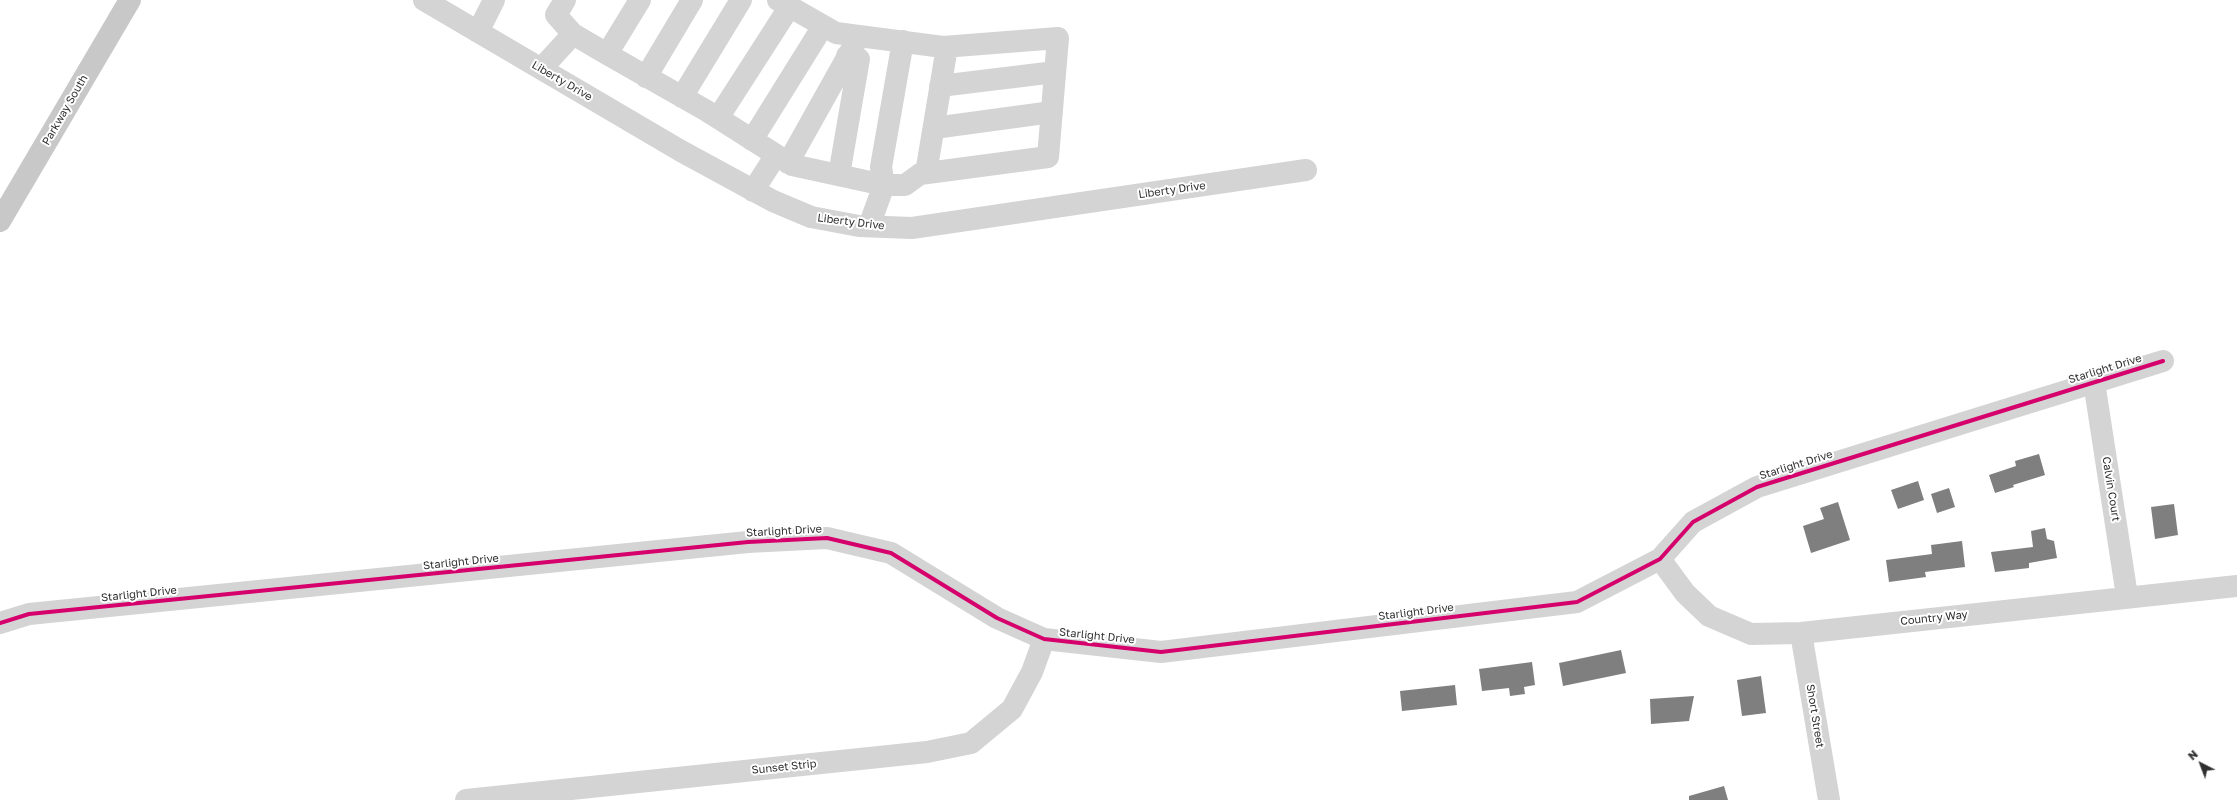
<!DOCTYPE html>
<style>
body{margin:0}
#map{position:relative;width:2237px;height:800px;overflow:hidden;background:#fff;font-family:"Golos Text",sans-serif}
canvas{display:block}
.north{position:absolute;left:2181px;top:744px;width:40px;height:40px;-webkit-text-stroke:3px #fff;paint-order:stroke;rotate:318deg;font-size:11px;font-weight:700;line-height:16px;text-align:center;color:#303030}
.north::after{content:'';display:block;margin:auto;width:14px;height:18px;background:#303030;clip-path:polygon(50% 0,100% 100%,50% 72%,0 100%)}
</style>
<div id="map">
<canvas width="2237" height="800"></canvas>
<div class="north">N</div>
</div>
<script>
const g = document.querySelector('canvas').getContext('2d');
g.lineJoin = 'round';
function paint(path, color) { g.fillStyle = color; g.fill(path, 'evenodd'); }
const poly = rows => new Path2D(rows.map(r => 'M' + r).join(''));
function strokePath(path, color, width, dash) { g.strokeStyle = color; g.lineWidth = width; g.lineCap = dash ? 'butt' : 'round'; g.setLineDash(dash || []); g.stroke(path); }
function write(font, color, halo, rows, align = 'center') {
  g.font = font + ' "Golos Text",sans-serif'; g.lineWidth = 4; g.setLineDash([]); g.textBaseline = 'middle'; g.strokeStyle = halo; g.fillStyle = color; for (const [text, x, y, turn = 0] of rows) {
    g.save(); g.translate(x, y); g.rotate((+turn || 0) * Math.PI / 180); g.textAlign = isNaN(turn) ? turn : align; if (halo) g.strokeText(text, 0, 0); g.fillText(text, 0, 0); g.restore();
  }
}
paint(poly([
 [2039,454,2045,475,2013,485,2014,487,1995,493,1989,475,2016,466,2015,461],
 [1918,481,1924,500,1898,509,1891,490],
 [1949,488,1955,507,1937,513,1931,494],
 [1838,502,1850,540,1811,553,1803,526,1824,519,1820,508],
 [2174,504,2178,535,2155,539,2151,507],
 [2045,528,2047,539,2054,541,2057,558,2029,563,2029,568,1995,572,1991,552,2033,547,2031,531],
 [1962,541,1965,567,1925,572,1926,577,1889,582,1886,560,1932,554,1931,545],
 [1621,650,1626,673,1563,686,1559,663],
 [1532,662,1535,685,1524,687,1525,694,1510,696,1509,688,1482,691,1479,669],
 [1761,676,1766,713,1742,716,1737,680],
 [1455,685,1457,705,1402,711,1400,691],
 [1694,696,1689,721,1651,724,1650,699],
 [1724,786,1728,800,1689,800,1689,796]
]), '#7f7f7f');
strokePath(poly([
 [424,0,681,151,773,201,811,217,859,226,912,228,1306,170],
 [565,0,556,15,573,34],
 [640,0,607,54,707,111,792,165,884,185,905,185,920,174,1048,157,1058,38,943,47,836,33,778,0],
 [478,32,494,0],
 [541,69,573,34,607,54],
 [646,77,692,0],
 [940,86,1055,72],
 [682,97,741,0],
 [718,118,790,6],
 [934,128,1052,112],
 [752,140,823,26],
 [788,163,859,36],
 [926,173,947,47],
 [839,175,859,59,847,56],
 [753,191,776,155],
 [869,226,884,185,881,167,903,41],
 [2094,382,2127,596],
 [1660,559,1685,593,1709,616,1751,634,1801,633,2237,586],
 [0,623,29,614,748,542,827,538,891,553,997,618,1044,639,1161,652,1577,602,1660,559,1693,522,1757,487,2163,361],
 [1801,633,1829,800],
 [466,800,927,752,971,743,1012,709,1032,672,1044,639]
]), '#d4d4d4', 22);
strokePath(poly([
 [0,221,130,0]
]), '#c8c8c8', 22);
strokePath(poly([
 [0,623,29,614,748,542,827,538,891,553,997,618,1044,639,1161,652,1577,602,1660,559,1693,522,1757,487,2163,361]
]), '#d6006c', 4);
write('11px', '#303030', '#fff', [
 ["Liberty Drive",562,81,30],
 ["Parkway South",65,110,-60],
 ["Liberty Drive",1172,190,-8],
 ["Liberty Drive",851,222,7],
 ["Starlight Drive",2105,369,-17],
 ["Starlight Drive",1796,465,-17],
 ["Calvin Court",2111,489,81],
 ["Starlight Drive",784,531,-3],
 ["Starlight Drive",461,562,-6],
 ["Starlight Drive",139,594,-6],
 ["Starlight Drive",1416,612,-7],
 ["Country Way",1934,618,-6],
 ["Starlight Drive",1097,636,6],
 ["Short Street",1815,716,81],
 ["Sunset Strip",784,767,-6]
]);
</script>
